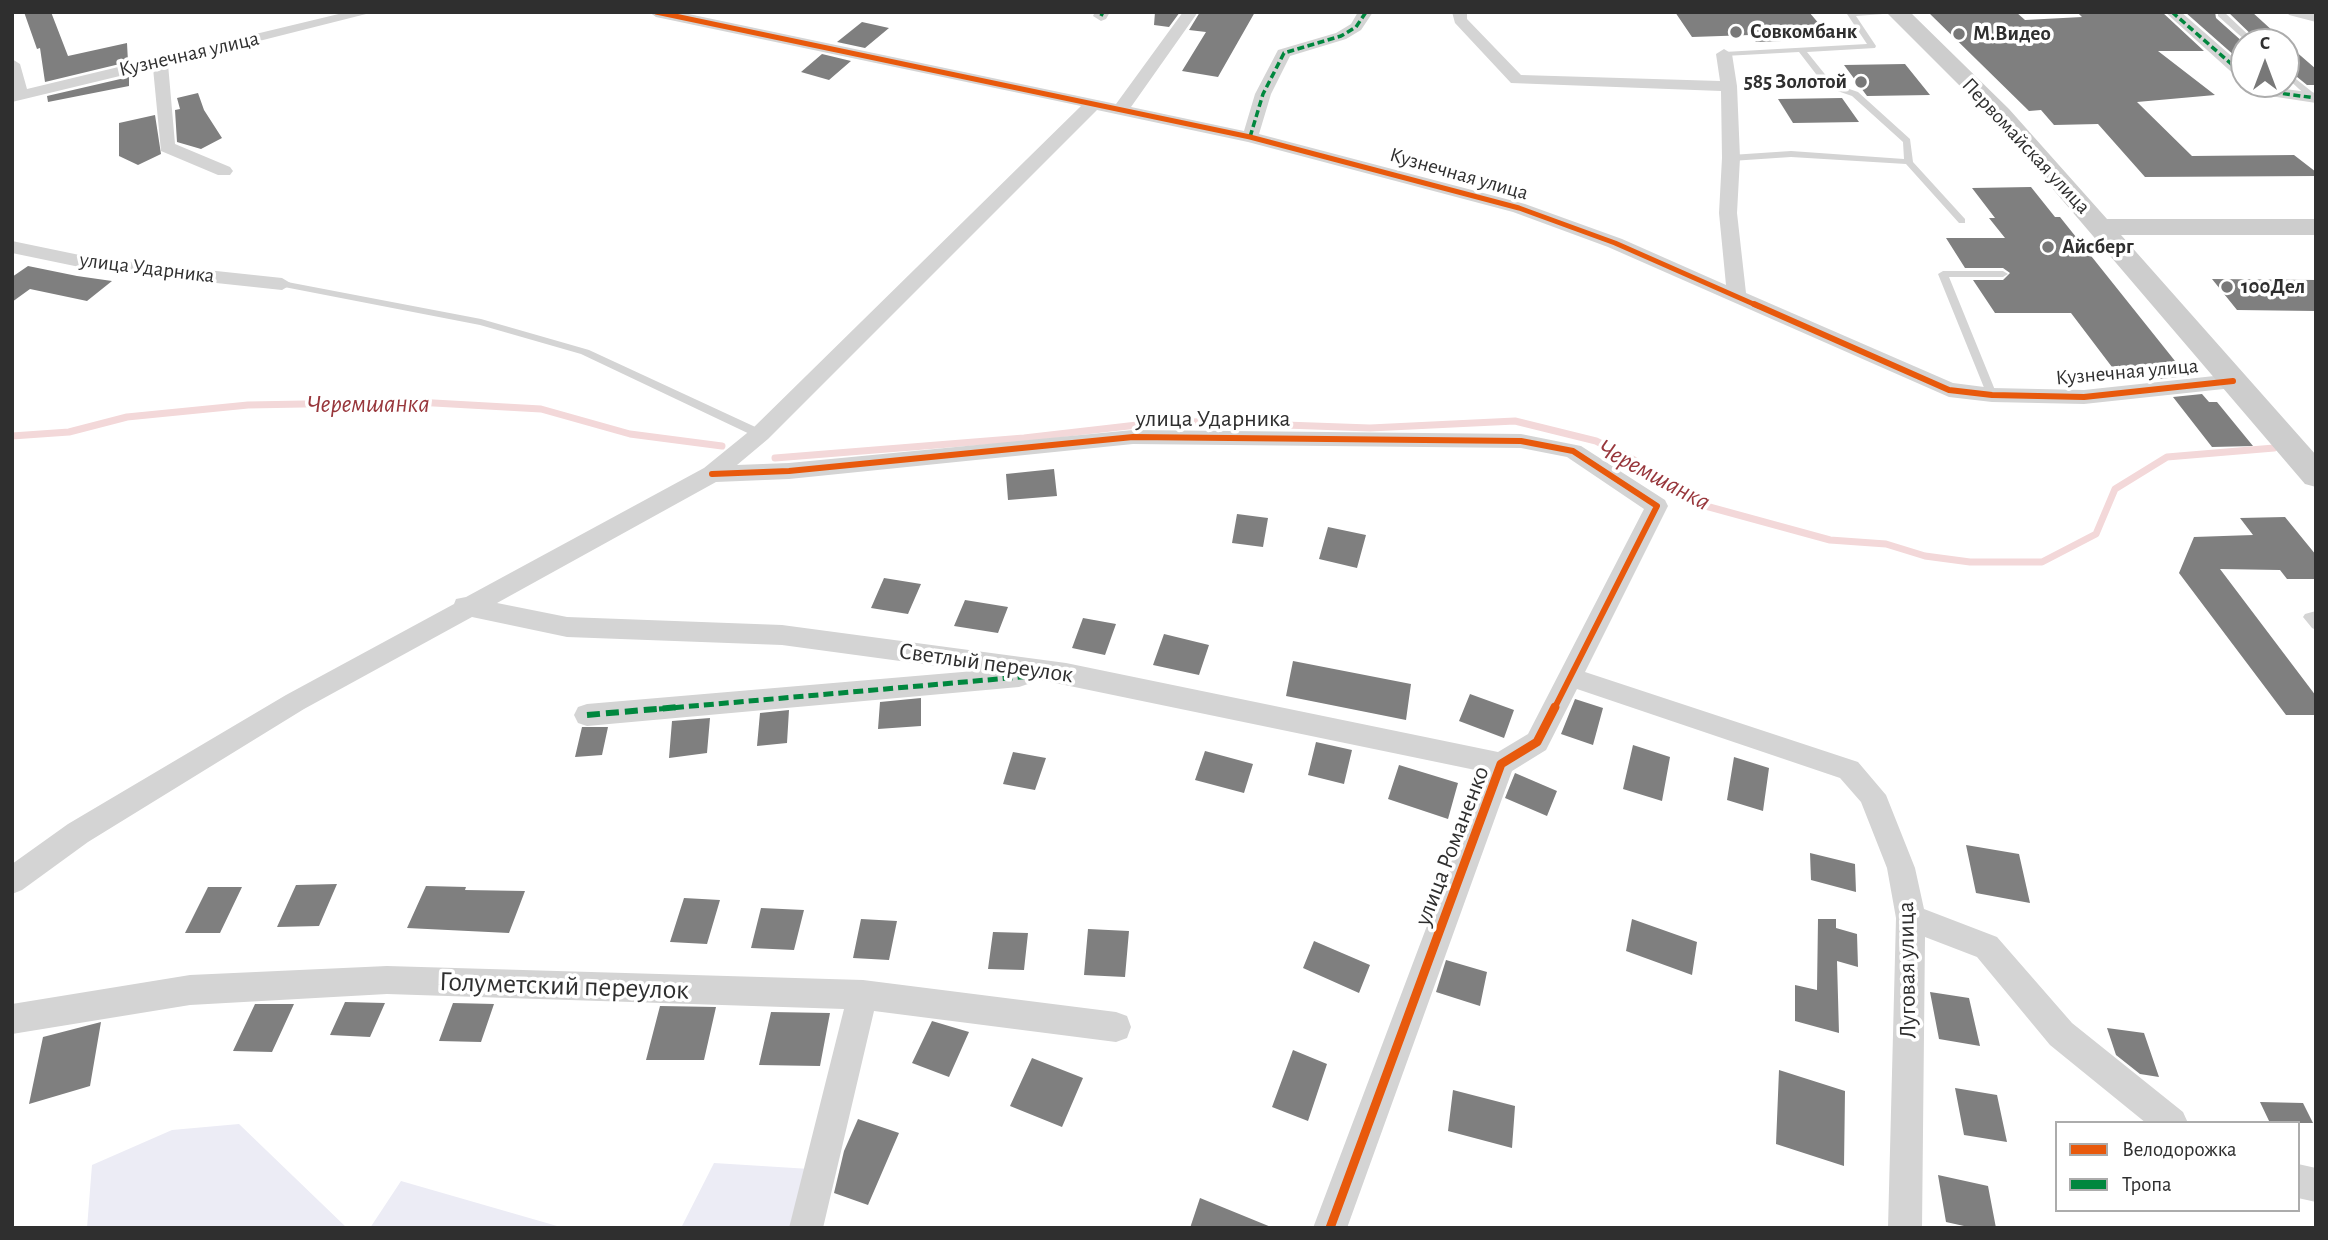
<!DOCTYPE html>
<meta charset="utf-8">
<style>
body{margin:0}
#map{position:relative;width:2328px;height:1240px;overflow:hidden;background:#fff;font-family:"Alegreya Sans",sans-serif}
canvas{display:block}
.frame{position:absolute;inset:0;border:14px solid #2f2f2f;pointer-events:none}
.legend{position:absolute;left:2055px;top:1121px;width:245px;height:91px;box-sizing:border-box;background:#fff;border:2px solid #acacac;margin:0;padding:9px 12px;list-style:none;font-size:21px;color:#2f2f2f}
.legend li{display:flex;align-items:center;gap:14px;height:35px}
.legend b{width:35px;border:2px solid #acacac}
.north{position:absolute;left:2230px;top:28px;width:70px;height:70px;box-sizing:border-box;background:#fff;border:2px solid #acacac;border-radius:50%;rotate:0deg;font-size:19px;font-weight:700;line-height:28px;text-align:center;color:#2f2f2f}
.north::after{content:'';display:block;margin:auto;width:24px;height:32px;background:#787878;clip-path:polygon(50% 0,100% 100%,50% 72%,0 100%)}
</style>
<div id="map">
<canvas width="2328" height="1240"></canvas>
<div class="frame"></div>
<ul class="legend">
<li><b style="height:9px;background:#e8590c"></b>Велодорожка</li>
<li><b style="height:9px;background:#00873e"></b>Тропа</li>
</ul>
<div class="north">С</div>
</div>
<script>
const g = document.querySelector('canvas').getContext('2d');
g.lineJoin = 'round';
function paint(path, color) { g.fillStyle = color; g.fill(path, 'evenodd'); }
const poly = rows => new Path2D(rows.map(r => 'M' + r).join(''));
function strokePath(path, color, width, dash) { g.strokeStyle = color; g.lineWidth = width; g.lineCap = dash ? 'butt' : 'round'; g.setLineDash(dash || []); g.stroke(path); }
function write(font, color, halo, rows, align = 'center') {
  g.font = font + ' "Alegreya Sans",sans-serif'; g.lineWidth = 7; g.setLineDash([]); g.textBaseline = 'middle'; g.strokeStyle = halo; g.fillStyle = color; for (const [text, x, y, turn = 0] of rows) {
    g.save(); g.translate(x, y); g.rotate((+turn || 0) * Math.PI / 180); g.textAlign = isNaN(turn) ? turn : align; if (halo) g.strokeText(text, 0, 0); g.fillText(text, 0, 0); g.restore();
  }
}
paint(poly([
 [239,1124,347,1228,87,1228,92,1165,172,1130],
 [714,1163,810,1169,796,1228,681,1228],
 [401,1181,564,1228,565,1228,370,1228]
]), '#ececf5');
strokePath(poly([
 [12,436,69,432,127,417,248,405,416,402,541,409,630,434,722,446],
 [775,458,1024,438,1172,421,1370,428,1515,421,1596,441,1634,460,1702,505,1830,540,1886,544,1925,556,1970,562,2042,562,2096,534,2115,489,2167,457,2274,448]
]), '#f3d8d9', 7);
paint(poly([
 [24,12,51,12,68,56,127,43,128,62,45,82,40,48,37,49],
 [1155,12,1180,12,1169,27,1154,25],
 [1200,12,1255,12,1218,77,1182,71,1206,32,1189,30],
 [1675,12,1809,12,1832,39,1756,42,1750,35,1692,37],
 [1928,12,2016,12,2025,20,2082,17,2077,12,2162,12,2204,51,2158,51,2215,95,2137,102,2192,156,2294,155,2316,172,2316,176,2145,177,2098,124,2054,125,2041,110,2029,111],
 [2185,12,2215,12,2216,18,2244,43,2244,64],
 [2228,12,2252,12,2285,42,2259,42],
 [862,22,889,28,865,48,837,42],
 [2286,43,2316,69,2316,85,2307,85,2286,68],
 [822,54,851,61,829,80,801,72],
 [1905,64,1930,95,1867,96,1844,65],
 [129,77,129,86,48,102,47,96],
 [198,93,204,110,222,138,201,149,177,142,175,110,180,109,177,98],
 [1842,98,1859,122,1793,123,1778,99],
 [155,115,161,154,138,165,119,156,119,123],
 [2031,187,2055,217,2060,217,2187,376,2159,379,2152,370,2115,371,2071,313,1995,313,1973,280,2003,280,2010,273,2003,268,1965,268,1946,238,2005,238,1989,218,1995,218,1972,188],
 [28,266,77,276,112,281,87,301,30,289,12,302,12,277],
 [2212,279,2316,280,2316,311,2237,310],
 [2202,394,2209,402,2217,402,2253,446,2212,447,2173,397],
 [1054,469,1057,496,1008,500,1006,474],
 [1237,514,1268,518,1263,547,1232,543],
 [2285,517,2316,555,2316,579,2287,579,2280,570,2220,569,2316,696,2316,715,2286,715,2179,573,2194,537,2253,535,2240,518],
 [1328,527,1366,535,1357,568,1319,559],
 [884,578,921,584,908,614,871,608],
 [965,600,1008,607,998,633,954,626],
 [1083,618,1116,624,1105,655,1072,648],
 [1164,634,1209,645,1199,675,1153,665],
 [1293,661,1411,684,1406,720,1286,696],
 [1470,694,1514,710,1504,738,1459,721],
 [921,698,921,726,878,729,880,702],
 [1575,699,1603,708,1593,745,1561,734],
 [789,710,787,743,757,746,760,713],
 [710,718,707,753,669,758,672,721],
 [582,727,608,727,602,755,575,757],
 [1316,742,1352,750,1344,784,1308,775],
 [1633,745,1670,757,1662,801,1623,789],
 [1205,751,1253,764,1244,793,1195,780],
 [1013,752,1046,758,1035,790,1003,784],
 [1734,757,1769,768,1763,811,1727,800],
 [1399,765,1458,783,1448,819,1388,799],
 [1515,773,1557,791,1547,816,1505,798],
 [1966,845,2019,854,2030,903,1976,893],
 [1810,853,1855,864,1856,892,1811,880],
 [337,884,319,926,277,927,296,885],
 [426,886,466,887,465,890,525,891,509,933,407,928],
 [208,887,242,887,220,933,185,933],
 [684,898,720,900,707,944,670,942],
 [761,908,804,910,794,950,751,948],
 [861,919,897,921,889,960,853,958],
 [1632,919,1697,942,1692,975,1626,951],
 [1818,919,1836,919,1836,928,1857,934,1858,967,1837,961,1839,1033,1795,1021,1795,985,1817,990],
 [1088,929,1129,931,1125,977,1084,975],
 [993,932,1028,933,1024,970,988,969],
 [1314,941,1370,965,1359,993,1303,968],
 [1446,960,1487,972,1480,1006,1436,992],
 [1930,992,1969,998,1980,1046,1939,1039],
 [345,1002,385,1003,370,1037,330,1035],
 [453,1003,494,1004,481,1042,439,1041],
 [255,1004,294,1004,272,1052,233,1051],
 [660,1006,716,1007,704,1060,646,1060],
 [771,1012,830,1013,820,1066,759,1065],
 [932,1021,969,1032,949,1077,912,1063],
 [101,1022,90,1086,29,1104,43,1037],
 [2107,1028,2144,1033,2159,1077,2140,1074,2116,1055],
 [1293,1050,1327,1064,1308,1121,1272,1107],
 [1032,1058,1083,1078,1062,1127,1010,1106],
 [1779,1070,1845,1091,1844,1166,1776,1144],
 [1955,1088,1997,1095,2007,1142,1964,1135],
 [1453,1090,1515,1106,1512,1148,1448,1131],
 [2260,1102,2303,1103,2313,1123,2270,1123],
 [858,1119,899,1133,868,1205,834,1193,844,1151],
 [1938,1175,1988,1186,1996,1228,1973,1228,1946,1222],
 [1200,1198,1271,1227,1271,1228,1190,1228]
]), '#7f7f7f');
paint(poly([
 [1849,12,1887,12,1883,14,1856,16,1876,46,1875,48,1807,52,1832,83,1858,92,1910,139,1913,162,1965,219,1965,223,1959,223,1906,164,1791,157,1731,161,1727,158,1731,155,1791,151,1904,159,1903,142,1852,96,1826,87,1799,52,1724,56,1720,54,1724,52,1867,44,1847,14,1849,12],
 [2218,12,2224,12,2256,42,2247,42,2218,16,2218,12],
 [2286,71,2316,95,2316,100,2311,100,2286,77,2286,71],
 [1943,271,2003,271,2008,274,2003,277,1949,277,1997,395,1996,397,1992,398,1987,395,1938,274,1943,271],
 [282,281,481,319,589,350,764,431,765,434,764,437,756,437,581,354,480,325,279,286,277,284,282,281],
 [2316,611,2316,630,2312,628,2303,617,2305,614,2316,611]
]), '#d4d4d4');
paint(poly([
 [347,12,374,12,168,64,175,144,230,167,233,171,230,175,218,175,161,151,153,68,12,102,12,59,20,64,27,89,347,12],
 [649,12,679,12,1116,104,1183,12,1198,12,1131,107,1244,131,1255,94,1278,50,1336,33,1351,24,1358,12,1373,12,1361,30,1346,39,1290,56,1271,94,1259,134,1525,204,1622,239,1726,285,1719,213,1722,158,1721,91,1511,83,1455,23,1452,12,1467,12,1467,19,1521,75,1720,81,1716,54,1724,49,1732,54,1737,86,1740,158,1737,213,1746,293,1953,383,1992,388,2084,390,2233,374,2240,376,2243,381,2240,386,2233,388,2084,404,1992,402,1949,397,1608,247,1513,212,1248,142,1097,110,768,439,737,465,789,463,1133,430,1521,434,1581,446,1665,500,1668,506,1585,672,1858,762,1886,795,1915,868,1924,909,1997,937,2072,1023,2183,1112,2188,1123,2146,1123,2050,1045,1977,957,1925,937,1922,1228,1888,1228,1896,918,1887,868,1861,802,1840,778,1577,689,1546,750,1512,771,1347,1228,1313,1228,1485,772,1031,678,1028,684,1019,687,587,726,578,723,574,715,578,707,587,704,974,671,782,645,567,637,472,617,304,709,88,842,22,890,12,894,12,864,68,824,286,695,454,604,456,599,466,597,704,468,752,429,1081,106,656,17,649,12],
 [1133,444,1521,448,1567,457,1644,509,1528,734,1498,752,1066,663,782,625,567,617,497,603,716,482,789,479,1133,444],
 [1095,12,1110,12,1106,19,1101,21,1093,16,1095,12],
 [2165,12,2181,12,2244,67,2244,80,2238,78,2165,12],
 [2287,12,2316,13,2316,22,2289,15,2287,12],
 [2246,84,2316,93,2316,103,2257,94,2246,84],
 [12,241,94,258,282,278,292,284,282,290,94,270,12,253,12,241],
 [387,966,863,980,1116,1012,1127,1016,1131,1027,1127,1038,1116,1042,874,1011,823,1228,789,1228,844,1009,387,994,190,1005,12,1034,12,1004,190,975,387,966],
 [2298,1164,2316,1168,2316,1202,2298,1198,2298,1164]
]), '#d4d4d4');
paint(poly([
 [1886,12,1910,12,2009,109,2107,219,2316,219,2316,235,2121,235,2316,455,2316,487,2305,484,1993,119,1886,12]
]), '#cdcdcd');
strokePath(poly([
 [2172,12,2244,75],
 [1101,16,1103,12],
 [2254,84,2263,91,2316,98],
 [1250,137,1263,94,1284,53,1341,36,1356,27,1366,12]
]), '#00873e', 3.5, [7, 3.5]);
strokePath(poly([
 [659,709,1066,673]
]), '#00873e', 5, [10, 5]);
strokePath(poly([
 [587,715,679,707]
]), '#00873e', 6, [13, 6]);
strokePath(poly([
 [656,12,1250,137,1519,208,1615,243,1758,306]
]), '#e8590c', 5);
strokePath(poly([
 [1754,304,1949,390,1992,395,2084,397,2233,381],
 [712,474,789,471,1133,437,1521,441,1573,451,1657,506,1554,709]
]), '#e8590c', 6);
strokePath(poly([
 [1330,1228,1501,764,1537,742,1555,707]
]), '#e8590c', 9);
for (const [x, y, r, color] of [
 [1736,32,7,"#787878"],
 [1959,34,7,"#787878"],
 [1861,82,7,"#787878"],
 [2048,247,7,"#787878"],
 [2227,287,7,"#787878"]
]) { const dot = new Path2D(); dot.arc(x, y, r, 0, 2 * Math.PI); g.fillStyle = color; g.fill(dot); strokePath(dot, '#fff', 2.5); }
write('bold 21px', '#2f2f2f', '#fff', [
 ["Совкомбанк",1750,32],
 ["М.Видео",1973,34],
 ["585 Золотой",1847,82,"right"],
 ["Айсберг",2062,247],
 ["100Дел",2241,287]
], 'left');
write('21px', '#2f2f2f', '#fff', [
 ["Кузнечная улица",189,54,-13],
 ["Первомайская улица",2026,146,47],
 ["Кузнечная улица",1459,174,16],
 ["улица Ударника",147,268,7],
 ["Кузнечная улица",2127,372,-5]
]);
write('24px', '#2f2f2f', '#fff', [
 ["улица Ударника",1213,419],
 ["Светлый переулок",986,663,8],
 ["улица Романенко",1452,846,-69],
 ["Луговая улица",1907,970,-91]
]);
write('italic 26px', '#98373c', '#fff', [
 ["Черемшанка",368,404],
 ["Черемшанка",1654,475,28]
]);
write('28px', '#2f2f2f', '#fff', [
 ["Голуметский переулок",564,986,2]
]);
</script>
